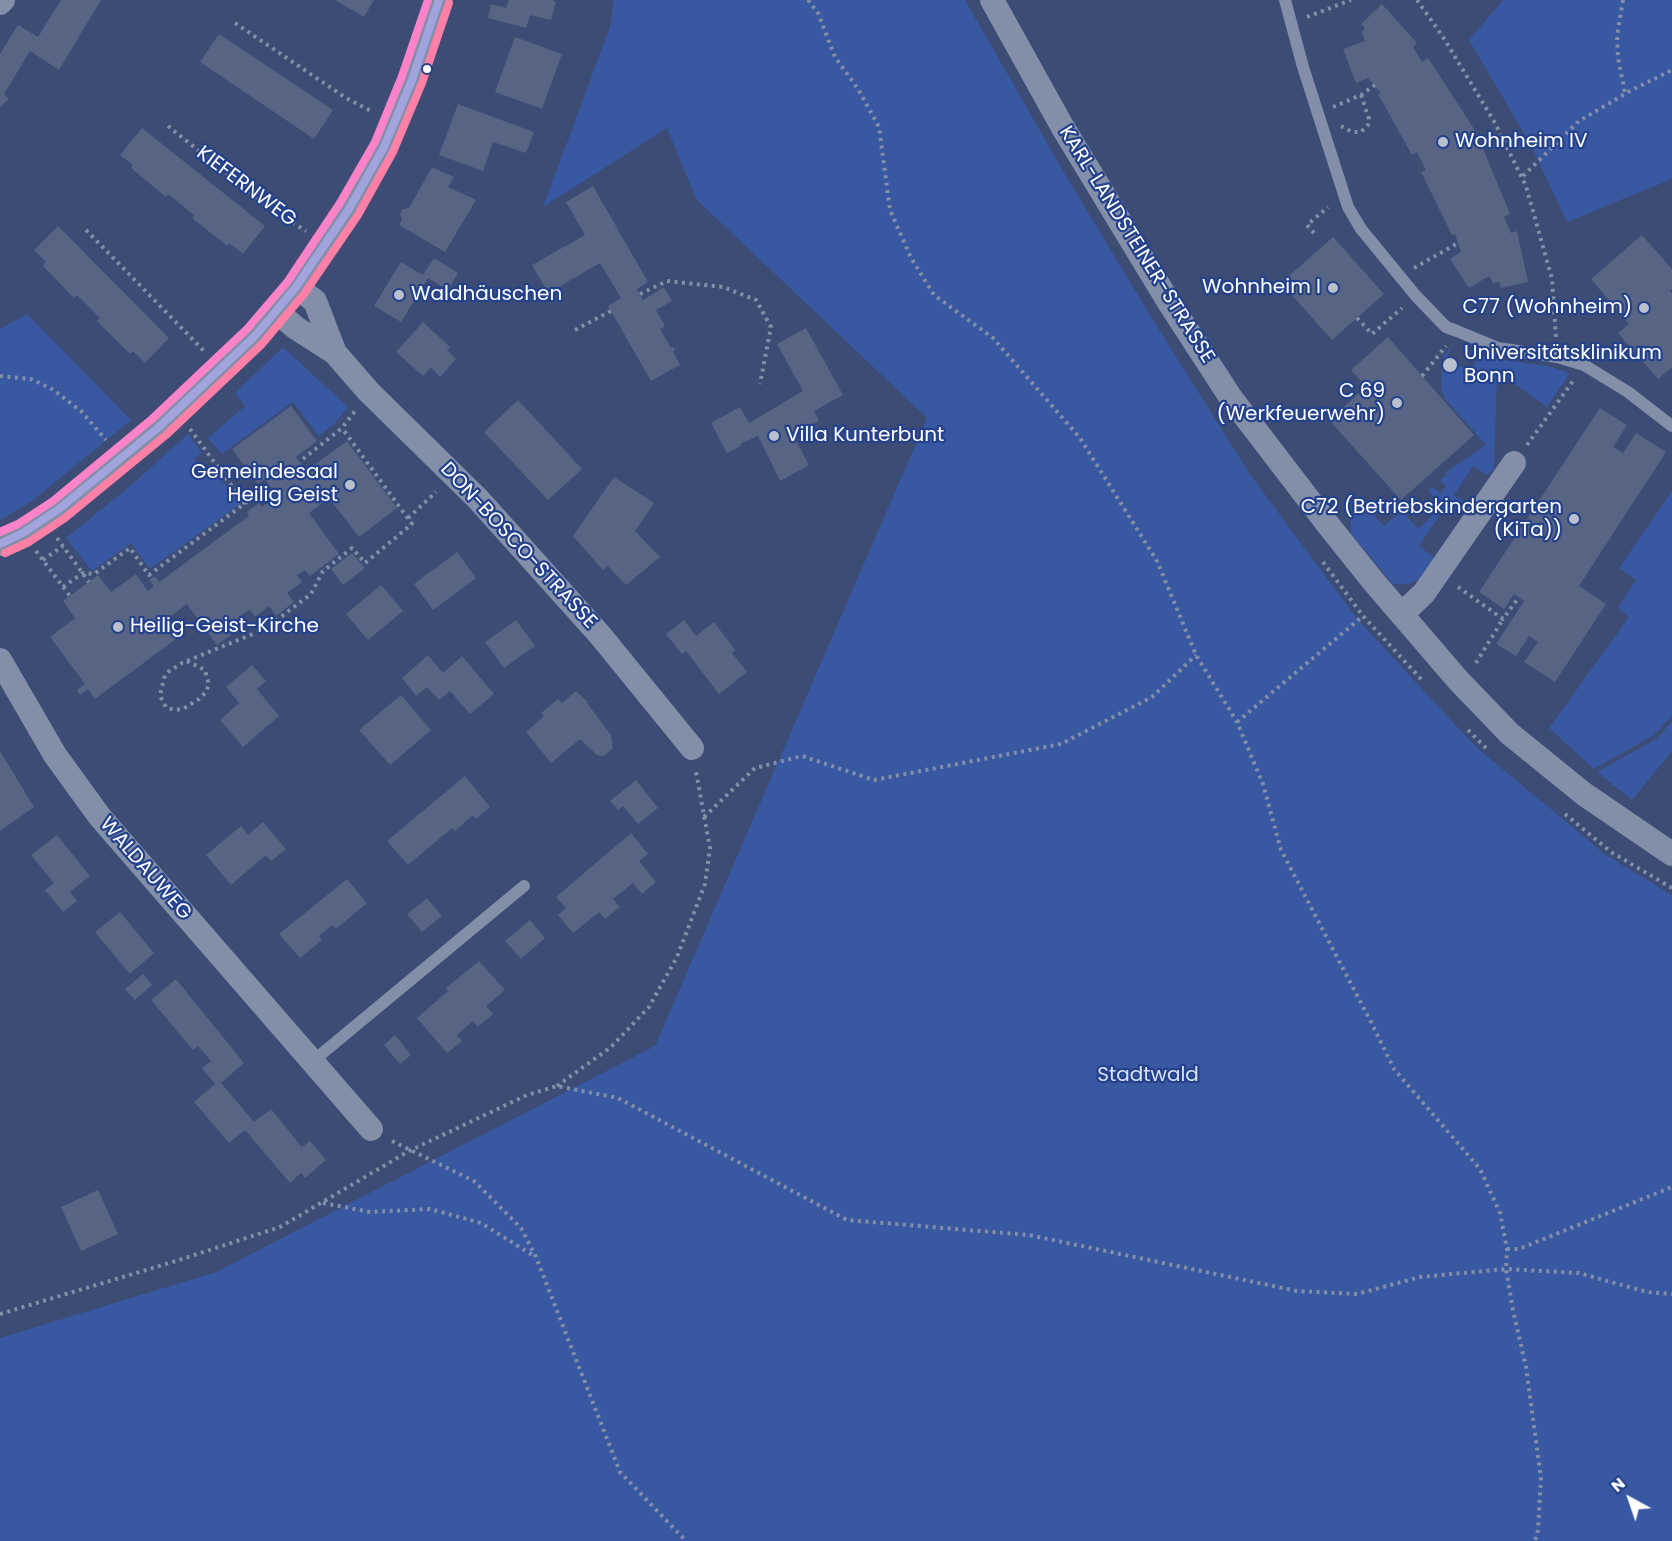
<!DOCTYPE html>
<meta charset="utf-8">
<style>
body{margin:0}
#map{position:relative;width:1672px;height:1541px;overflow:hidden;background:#3c4c74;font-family:Poppins,sans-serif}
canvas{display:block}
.north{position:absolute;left:1600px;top:1469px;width:60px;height:60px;-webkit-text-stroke:4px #24418c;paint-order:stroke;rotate:320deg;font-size:16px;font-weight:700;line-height:24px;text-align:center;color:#fff}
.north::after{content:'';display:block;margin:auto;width:21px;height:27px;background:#fff;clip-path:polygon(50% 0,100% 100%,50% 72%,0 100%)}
</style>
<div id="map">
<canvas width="1672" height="1541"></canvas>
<div class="north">N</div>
</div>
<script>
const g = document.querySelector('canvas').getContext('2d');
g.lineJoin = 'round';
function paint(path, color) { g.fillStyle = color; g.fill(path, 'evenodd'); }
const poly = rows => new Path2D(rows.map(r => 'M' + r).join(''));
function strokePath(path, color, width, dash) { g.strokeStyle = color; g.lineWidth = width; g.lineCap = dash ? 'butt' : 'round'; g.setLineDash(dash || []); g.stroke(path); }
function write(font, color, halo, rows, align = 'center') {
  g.font = font + ' Poppins,sans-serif'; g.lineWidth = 4.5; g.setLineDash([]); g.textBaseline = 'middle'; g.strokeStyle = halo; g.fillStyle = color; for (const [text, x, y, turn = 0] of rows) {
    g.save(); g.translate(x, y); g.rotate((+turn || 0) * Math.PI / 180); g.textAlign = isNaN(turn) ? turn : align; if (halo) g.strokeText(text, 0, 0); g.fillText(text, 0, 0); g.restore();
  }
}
paint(poly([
 [614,0,965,0,1066,176,1153,320,1249,473,1358,620,1476,747,1606,855,1672,895,1672,1541,0,1541,0,1338,216,1272,655,1046,927,418,696,199,667,128,543,207,610,27],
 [1503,0,1672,0,1672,179,1567,222,1530,143,1469,40],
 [27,314,131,420,32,501,0,520,0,329],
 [1454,343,1446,359,1471,371,1479,354,1487,358,1548,366,1570,373,1547,407,1497,371,1494,469,1487,475,1473,466,1454,495,1470,505,1464,513,1449,502,1419,546,1435,558,1418,580,1408,584,1395,584,1391,582,1351,534,1351,513,1354,506,1360,501,1384,526,1402,511,1418,529,1442,507,1428,490,1432,487,1440,493,1446,486,1440,480,1446,475,1445,473,1486,445,1444,398,1441,386,1442,363,1444,356],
 [283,347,348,407,335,423,319,436,293,402,222,454,208,438,245,406,235,393],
 [188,434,202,453,194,459,208,478,217,473,240,504,150,569,131,543,92,571,66,538,129,487],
 [1672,491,1672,716,1654,735,1594,769,1549,728,1629,617,1618,608,1636,580,1619,568],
 [1672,722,1672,751,1632,800,1597,772,1656,739]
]), '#3958a2');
paint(poly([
 [61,0,101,0,59,70,30,51,4,94,9,99,0,107,0,54,18,25,38,37],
 [335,0,374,0,364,17],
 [509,0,552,0,556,2,551,20,530,15,526,28,488,18,491,4,506,8],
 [1382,4,1417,43,1413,47,1422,62,1428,58,1476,132,1510,214,1504,217,1511,233,1517,231,1528,282,1501,288,1499,282,1493,283,1489,276,1469,288,1450,259,1461,252,1455,234,1452,235,1421,172,1426,170,1417,152,1412,155,1378,94,1381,93,1368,78,1356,83,1343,49,1365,41,1362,32,1365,28,1361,24],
 [219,34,333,110,314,139,200,62],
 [515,37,562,54,542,109,495,92],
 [458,104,534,132,526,153,493,142,483,171,439,155],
 [142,128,265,226,243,254,229,243,227,246,192,218,194,215,168,194,166,197,131,168,133,165,120,155],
 [432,167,454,177,448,187,476,200,445,252,399,225,402,220,400,214,403,209,409,208],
 [593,186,648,282,637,289,643,300,664,287,672,301,656,310,665,326,660,329,671,348,673,347,675,350,673,351,680,365,651,381,608,306,621,298,600,263,548,293,532,265,585,235,566,202],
 [58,226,169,338,145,363,133,351,130,354,97,321,100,318,77,295,74,298,43,266,46,262,34,250],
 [1642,235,1672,269,1672,289,1670,291,1672,293,1672,367,1658,379,1618,333,1629,324,1591,279],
 [1333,237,1384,294,1332,340,1281,283],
 [434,258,458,273,448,290,428,278,401,322,374,306,401,262,423,275],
 [423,322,450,347,447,350,456,359,440,377,431,367,423,376,396,352],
 [806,328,843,395,814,411,819,421,793,435,809,465,780,481,758,436,740,444,741,446,727,453,711,423,740,407,749,423,803,391,777,344],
 [1388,337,1474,435,1401,500,1329,420,1366,387,1351,370],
 [518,400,582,469,548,500,484,432],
 [291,406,317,441,296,457,308,473,313,466,347,441,397,508,359,537,329,498,309,513,339,554,310,576,305,570,297,575,302,582,287,593,294,602,276,616,269,606,255,617,250,610,241,615,247,623,217,645,187,604,167,619,180,636,95,699,88,689,80,695,77,690,85,684,50,637,75,618,63,601,98,575,111,592,136,574,148,591,154,586,149,580,155,576,159,582,249,516,247,512,259,503,262,507,277,496,265,479,258,484,232,449],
 [1600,408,1627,425,1613,447,1623,453,1636,433,1666,452,1579,586,1606,604,1555,682,1524,662,1538,642,1529,636,1516,656,1496,644,1524,601,1514,594,1504,609,1479,592],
 [614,477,654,503,635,531,660,557,626,585,608,566,603,570,573,536],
 [457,552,476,578,433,610,414,584],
 [352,553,365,568,343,585,331,569],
 [381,585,403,611,368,640,346,614],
 [516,620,535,646,504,668,485,642],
 [684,620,696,636,714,622,735,650,732,653,747,672,719,694,686,651,682,654,666,634],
 [428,655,443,673,462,656,494,694,470,714,450,691,439,700,427,687,416,696,402,678],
 [252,665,266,681,257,689,279,716,243,747,220,720,239,703,226,687],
 [576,691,588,702,587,703,611,735,613,748,604,756,597,755,580,739,551,763,526,732,544,716,541,713,558,699,562,703],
 [401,695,431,730,390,765,359,730],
 [0,751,34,807,0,831],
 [465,776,490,807,476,819,473,815,455,831,452,828,408,865,387,841],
 [636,780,658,808,638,824,623,806,618,810,610,801],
 [263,822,286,849,271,861,266,855,231,885,206,855,241,826,248,835],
 [631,833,648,854,639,861,656,882,642,894,633,883,613,899,620,907,605,919,599,912,573,933,558,915,566,908,556,897],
 [57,835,90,876,70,892,77,901,63,912,45,890,54,883,31,855],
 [347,879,367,903,336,929,332,925,319,936,322,940,300,958,279,934],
 [427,898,442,916,422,932,407,914],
 [120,912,154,953,130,974,95,932],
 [530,920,545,938,521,959,505,941],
 [479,961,505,990,486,1006,493,1014,478,1027,473,1021,457,1035,462,1041,447,1053,417,1018,448,991,446,988],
 [143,974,152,985,135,1000,125,989],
 [176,979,244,1063,221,1083,254,1122,271,1109,302,1147,310,1141,326,1160,305,1178,301,1173,290,1183,245,1130,229,1143,194,1102,215,1084,202,1068,211,1061,198,1046,193,1050,151,1000],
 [395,1035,411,1055,400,1064,384,1045],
 [98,1190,118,1234,81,1251,61,1207]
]), '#576484');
strokePath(poly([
 [808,0,818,13,835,57,858,89,879,127,890,210,911,258,934,295,993,338,1080,438,1157,561,1196,655,1237,722,1263,784,1281,850,1371,1022,1394,1069,1480,1169,1500,1213,1507,1249,1506,1269,1513,1310,1526,1367,1541,1478,1538,1530,1535,1541],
 [1417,0,1443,37,1495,123,1526,186,1552,279,1556,338],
 [1623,0,1617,36,1618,58,1625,93],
 [1307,17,1351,0],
 [235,23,346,98,373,112],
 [1333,107,1361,95,1375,85],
 [168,126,272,210,306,231],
 [1341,126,1352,132,1361,132,1368,125,1369,119,1361,95],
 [1523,176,1579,121,1630,91,1672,70],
 [86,230,204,351],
 [1314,233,1307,225,1328,207],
 [1414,268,1458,243],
 [640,294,667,281,723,287,756,300,771,327,760,384],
 [1357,318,1372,334,1402,308],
 [575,330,611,311],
 [0,376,31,379,52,389,81,411,106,440],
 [1422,376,1446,346],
 [190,429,245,504],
 [1527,445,1573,381],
 [303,459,342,428,355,411],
 [408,518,436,492],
 [57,538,89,582],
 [36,551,70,596],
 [43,560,63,546],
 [1323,562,1363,616,1422,680],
 [63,587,83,573,94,574,130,548,149,575,264,489],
 [1458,587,1503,619,1519,597],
 [187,661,205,670,209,685,205,693,199,699,183,709,174,710,166,707,160,696,164,678,168,672,182,663,265,629,311,594,323,571,352,548,365,563,412,524,342,428],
 [1476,663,1503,619],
 [1237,722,1363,616],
 [1468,730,1486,748],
 [1565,814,1611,852,1672,888],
 [704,817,755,768,802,756,874,780,1061,744,1152,697,1196,655],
 [557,1086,611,1047,649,1007,677,957,705,884,710,848,696,772],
 [392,1141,474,1181,521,1228,536,1257,620,1472,686,1541],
 [323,1203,370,1212,430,1209,481,1223,534,1256],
 [1507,1249,1519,1249,1672,1187],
 [0,1314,176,1261,280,1227,409,1151,527,1095,557,1086,618,1098,847,1220,1029,1235,1297,1291,1357,1294,1420,1277,1506,1269,1579,1273,1647,1292,1672,1294]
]), '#838ea9', 4, [3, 4.5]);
strokePath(poly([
 [1285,0,1303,67,1348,207,1361,229,1416,296,1446,327,1457,331,1498,348,1557,357,1584,365,1628,392,1672,426],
 [313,1061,524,886]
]), '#838ea9', 12);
strokePath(poly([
 [992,0,1062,126,1170,304,1231,398,1329,526,1373,581,1458,680,1510,734,1584,794,1672,854],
 [0,3,3,0],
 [296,287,315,301,335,353],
 [276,311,296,328,335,353,369,392,478,499,600,635,692,748],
 [0,544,23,533,59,509,159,427,255,336,296,287,349,209,384,147,412,80,439,0],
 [1402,614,1424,593,1514,463],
 [0,660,55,755,100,817,371,1129]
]), '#838ea9', 24);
strokePath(poly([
 [0,544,23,533,59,509,159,427,255,336,296,287,349,209,384,147,412,80,439,0]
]), '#a1a4dd', 8);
strokePath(poly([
 [5,553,29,542,65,518,166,435,262,344,304,294,358,215,393,152,422,83,449,3]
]), '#ff80a6', 8);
strokePath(poly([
 [0,532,18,524,53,501,152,419,247,329,288,281,340,203,375,142,402,76,428,0]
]), '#fc83c7', 8);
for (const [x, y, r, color] of [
 [427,69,5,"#fff"],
 [1443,142,6,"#bbc0ce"],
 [1333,288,6,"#bbc0ce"],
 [399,295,6,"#bbc0ce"],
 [1644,308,6,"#bbc0ce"],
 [1450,365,8,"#bbc0ce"],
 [1397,403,6,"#bbc0ce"],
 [774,436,6,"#bbc0ce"],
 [350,485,6,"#bbc0ce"],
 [1574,519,6,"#bbc0ce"],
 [118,627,6,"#bbc0ce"]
]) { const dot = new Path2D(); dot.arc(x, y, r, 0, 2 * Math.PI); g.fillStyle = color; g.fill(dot); strokePath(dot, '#24418c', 2); }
write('20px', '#fff', '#24418c', [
 ["Wohnheim IV",1455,142],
 ["Wohnheim I",1321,288,"right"],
 ["Waldhäuschen",411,295],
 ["C77 (Wohnheim)",1632,308,"right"],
 ["Universitätsklinikum",1464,354],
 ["Bonn",1464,377],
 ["C 69",1385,392,"right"],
 ["(Werkfeuerwehr)",1385,415,"right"],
 ["Villa Kunterbunt",786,436],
 ["Gemeindesaal",338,473,"right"],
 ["Heilig Geist",338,496,"right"],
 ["C72 (Betriebskindergarten",1562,508,"right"],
 ["(KiTa))",1562,531,"right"],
 ["Heilig-Geist-Kirche",130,627]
], 'left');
write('20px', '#fff', '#24418c', [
 ["KIEFERNWEG",246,187,37],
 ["KARL-LANDSTEINER-STRASSE",1136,245,58],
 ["DON-BOSCO-STRASSE",518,546,47],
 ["WALDAUWEG",145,869,49]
]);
write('20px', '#d7e1f8', '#24418c', [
 ["Stadtwald",1148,1076]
]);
</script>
